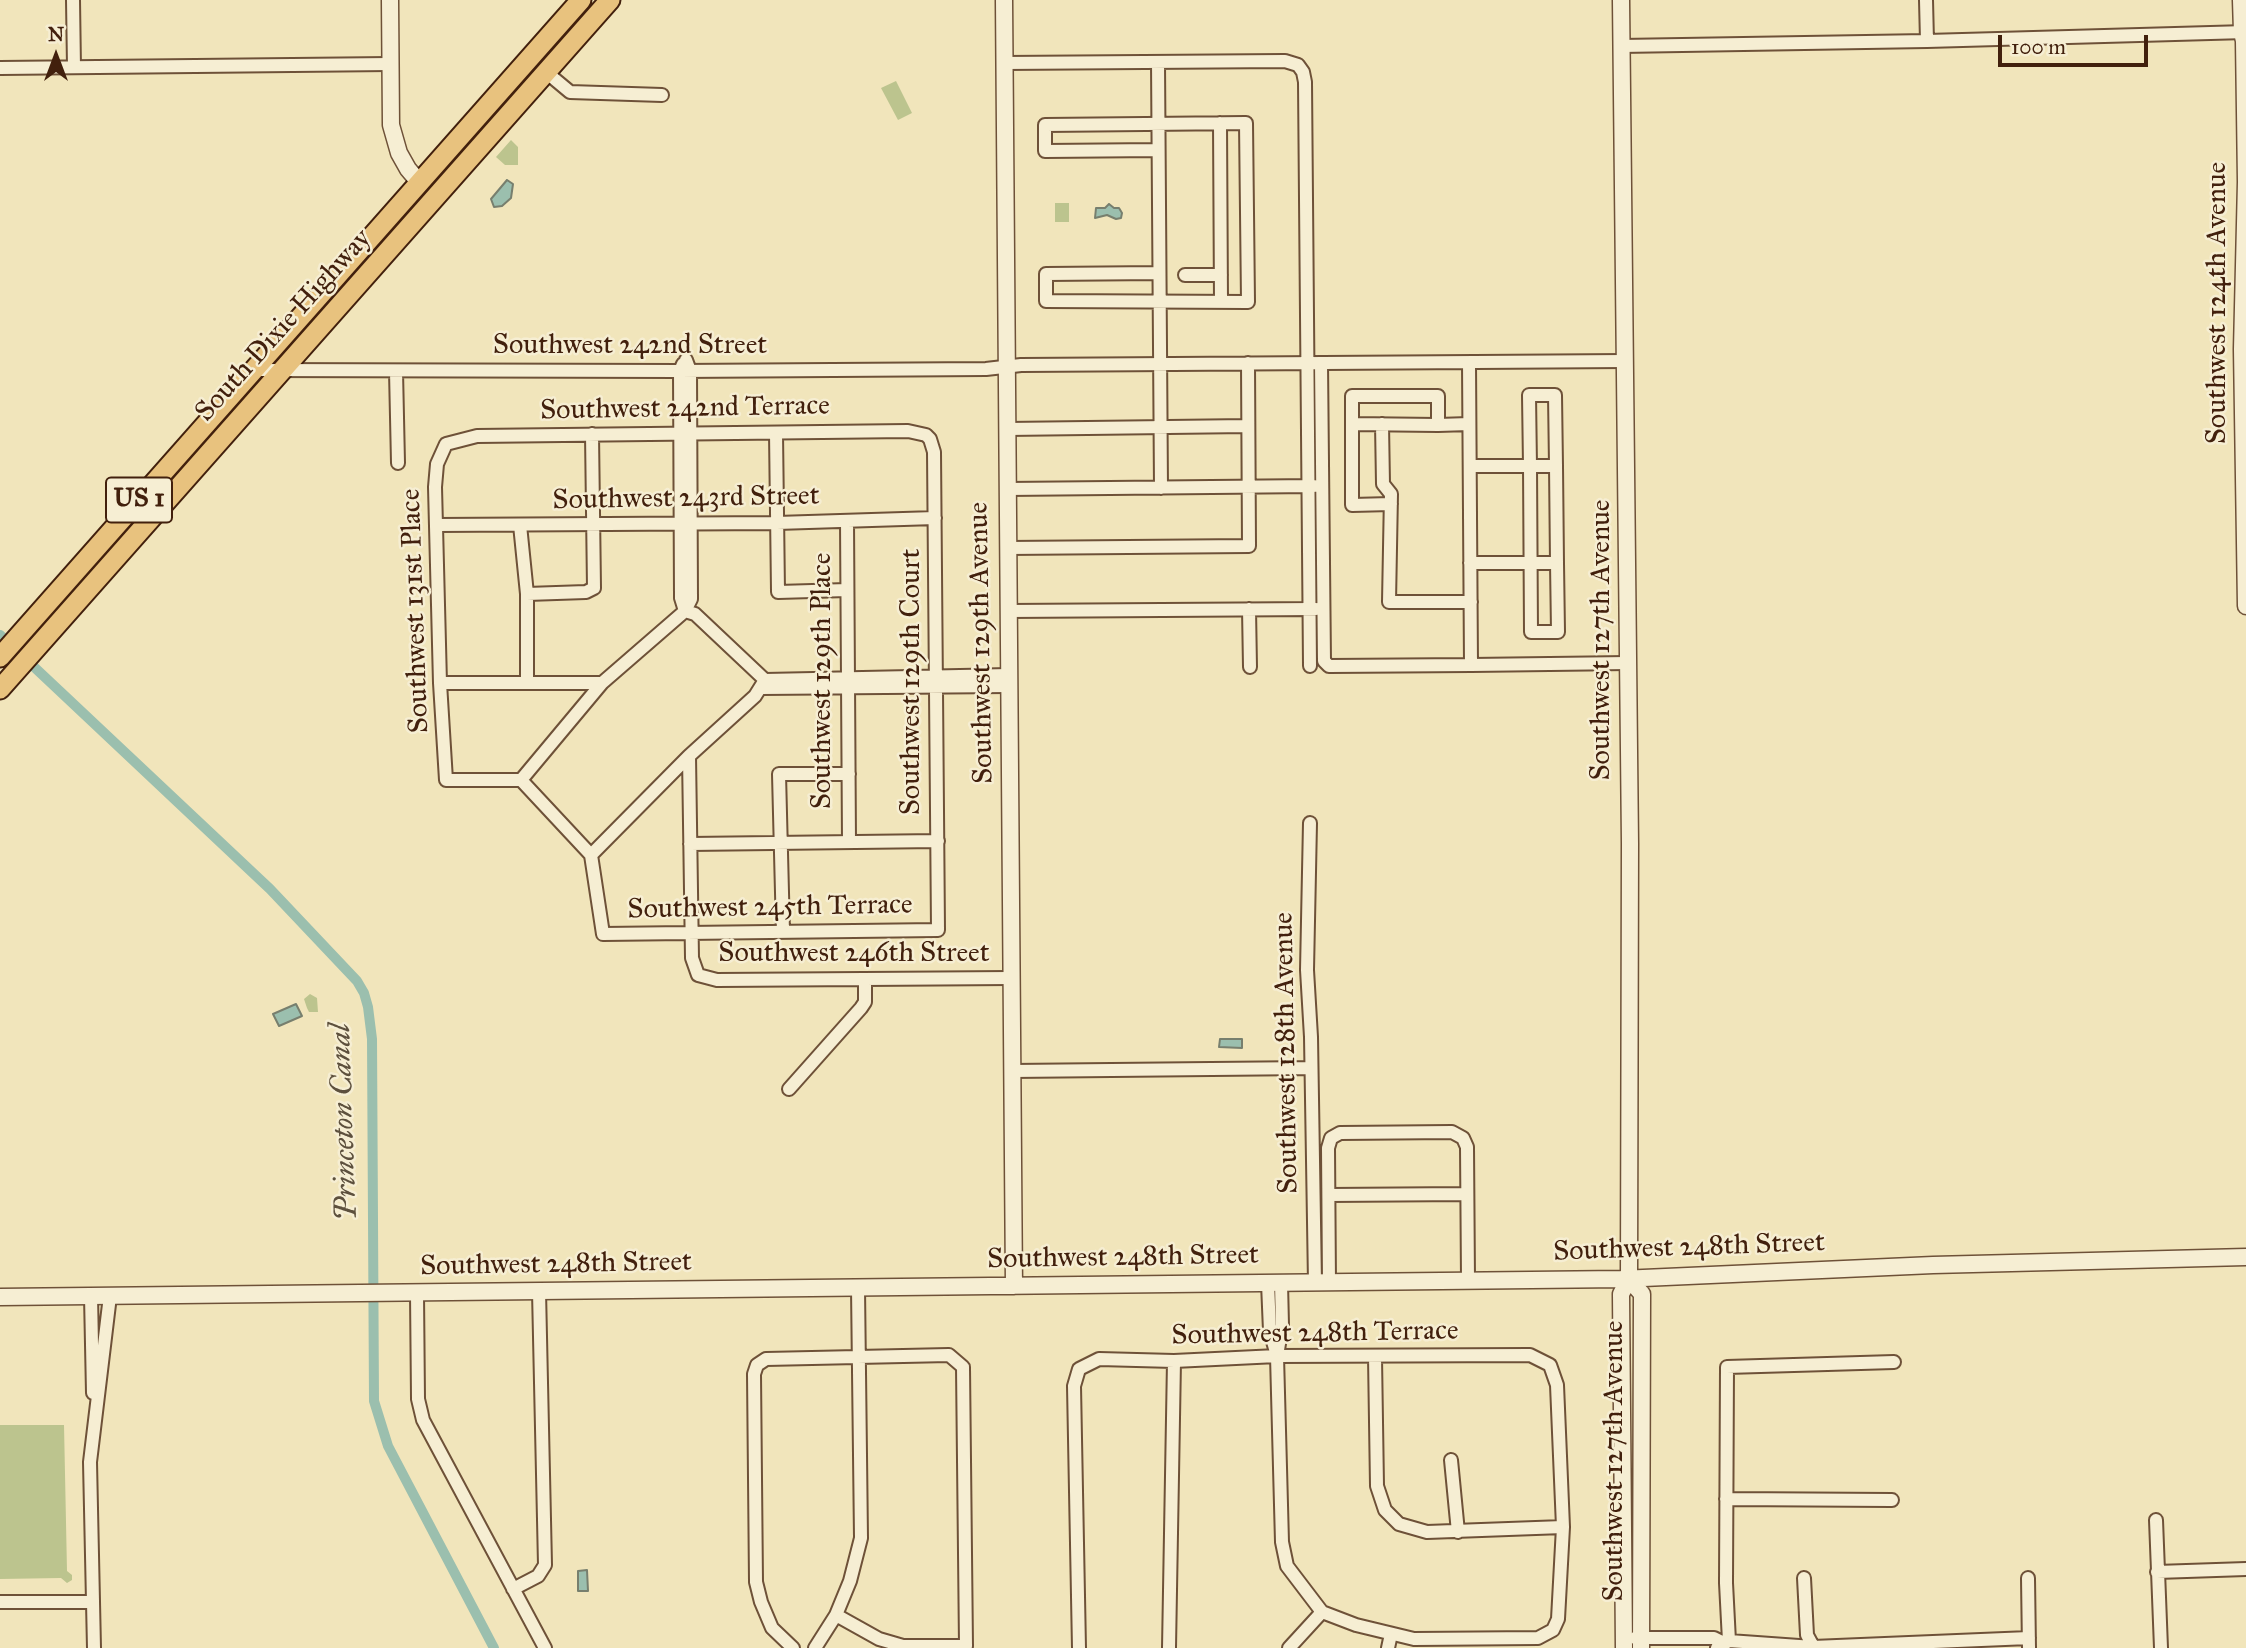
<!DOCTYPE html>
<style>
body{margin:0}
#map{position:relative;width:2246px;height:1648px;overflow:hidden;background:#f1e5bb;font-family:"IM FELL Great Primer",serif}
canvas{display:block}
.north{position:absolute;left:21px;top:21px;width:70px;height:70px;-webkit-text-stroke:5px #f6eed3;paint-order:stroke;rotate:0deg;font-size:19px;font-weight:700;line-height:28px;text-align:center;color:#42200d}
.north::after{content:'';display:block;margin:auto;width:24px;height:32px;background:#42200d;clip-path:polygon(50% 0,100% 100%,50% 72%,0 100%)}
.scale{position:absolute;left:1998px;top:35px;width:150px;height:32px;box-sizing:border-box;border:4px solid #42200d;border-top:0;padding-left:9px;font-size:21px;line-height:24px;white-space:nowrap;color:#42200d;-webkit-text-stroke:5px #f6eed3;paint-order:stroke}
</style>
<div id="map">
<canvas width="2246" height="1648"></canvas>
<div class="north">N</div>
<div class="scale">100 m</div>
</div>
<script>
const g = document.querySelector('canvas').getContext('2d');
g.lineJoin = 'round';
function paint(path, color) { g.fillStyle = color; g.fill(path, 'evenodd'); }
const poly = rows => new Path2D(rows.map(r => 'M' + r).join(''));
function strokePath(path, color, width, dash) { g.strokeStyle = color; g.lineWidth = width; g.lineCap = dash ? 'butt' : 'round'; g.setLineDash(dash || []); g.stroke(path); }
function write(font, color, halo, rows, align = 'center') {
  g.font = font + ' "IM FELL Great Primer",serif'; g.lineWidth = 5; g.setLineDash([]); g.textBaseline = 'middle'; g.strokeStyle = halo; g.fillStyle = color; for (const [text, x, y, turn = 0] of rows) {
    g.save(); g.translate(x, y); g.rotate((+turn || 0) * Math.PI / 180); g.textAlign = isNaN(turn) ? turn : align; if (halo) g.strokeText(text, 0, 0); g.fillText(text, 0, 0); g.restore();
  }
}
paint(poly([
 [896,81,912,113,898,120,881,88],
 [511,140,518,147,518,165,505,165,496,157],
 [1055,203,1069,203,1069,222,1055,222],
 [310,994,317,998,318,1012,309,1012,307,1008,304,999],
 [0,1425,64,1425,67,1571,72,1575,72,1580,67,1583,61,1578,0,1579]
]), '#bcc48e');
const water = poly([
 [507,180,513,184,511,198,502,206,494,207,491,199,507,180],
 [1109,204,1114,208,1119,208,1122,213,1121,218,1116,219,1107,215,1095,218,1096,208,1105,208,1109,204],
 [296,1004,302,1016,279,1026,273,1014,296,1004],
 [1220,1039,1242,1039,1242,1048,1219,1047,1220,1039],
 [587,1570,588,1591,578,1591,578,1571,587,1570]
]);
paint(water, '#9bbfae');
strokePath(water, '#777f6e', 2);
strokePath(poly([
 [0,635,270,889,357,981,364,993,368,1007,372,1039,374,1401,388,1446,494,1648]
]), '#9bbfae', 10);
const minor = poly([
 [73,0,74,67],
 [1926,0,1927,41],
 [1621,46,1927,41,2246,32],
 [1158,62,1161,488],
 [1004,63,1285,61,1298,65,1303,72,1305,82,1310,666],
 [0,68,390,64],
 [546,72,570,92,662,95],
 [1220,123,1221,302],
 [1158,150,1045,151,1045,125,1246,123,1248,302,1046,301,1046,274,1159,273],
 [1185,275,1221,275],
 [1321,363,1324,661,1329,666,1471,665],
 [1469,363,1471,665,1628,663],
 [683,364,680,371,681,598,685,611],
 [254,370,680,371,986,369,1021,365,1626,361],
 [396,371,398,463],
 [1352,424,1352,505,1391,504],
 [1382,424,1383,484,1391,494,1389,602,1471,602],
 [1438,425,1438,396,1352,396,1352,424,1438,425,1469,424],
 [1007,429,1248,426],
 [776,433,778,592,847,590],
 [1470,466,1530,466,1529,395,1555,395,1556,466,1557,563,1558,632,1531,632,1530,466,1556,466],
 [1007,489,1314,486],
 [847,521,849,842],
 [437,525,777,523,935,518],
 [520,525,527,594,527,682],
 [1007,548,1249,546,1248,363],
 [1470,563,1557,563],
 [527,594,586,592,594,588,592,434],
 [1249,609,1250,667],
 [685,611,695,614,765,680,1009,675],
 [1008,611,1316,609],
 [440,683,602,683],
 [761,688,1009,686],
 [689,756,692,958,698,975,717,980,1011,978],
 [521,780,602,683,685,611,691,599,690,371,686,360],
 [1310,823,1307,970,1311,1037,1315,1283],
 [690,844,938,841],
 [591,855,521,780,446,780,440,683,435,487,437,464,446,444,477,436,908,431,926,435,930,439,934,452,938,930,603,934,591,855,689,756,755,696,765,680],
 [783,932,779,774,849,774],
 [1012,1071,1311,1068],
 [789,1089,861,1008,865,1002,865,979],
 [1329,1195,1467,1194],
 [1268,1283,1270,1331,1276,1352],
 [1329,1283,1328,1148,1331,1138,1340,1133,1452,1132,1463,1138,1467,1147,1468,1280],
 [417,1294,418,1399,423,1420,545,1648],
 [91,1296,93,1393],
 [1375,1357,1377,1486,1385,1510,1399,1524,1427,1532,1563,1527],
 [1451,1460,1458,1532],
 [1726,1499,1892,1500],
 [2156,1520,2161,1648],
 [2157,1572,2246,1569],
 [1804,1578,1807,1635,1814,1648],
 [2028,1578,2029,1648],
 [513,1589,538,1576,545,1565,539,1291],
 [0,1602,92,1602],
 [1635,1638,1714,1638,1724,1643],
 [1729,1641,1726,1583,1727,1367,1894,1362],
 [94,1648,90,1462,110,1296],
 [793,1648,772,1628,761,1602,756,1582,754,1374,757,1365,766,1359,949,1355,963,1367,966,1646,903,1646,879,1639,836,1615],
 [815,1648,836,1615,850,1581,861,1538,858,1288],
 [1079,1648,1074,1386,1079,1369,1099,1359,1174,1361,1277,1356,1530,1355,1550,1365,1557,1385,1563,1527,1558,1619,1553,1630,1538,1638,1414,1639,1356,1625,1322,1612,1287,1566,1282,1542,1277,1356,1282,1325,1281,1283],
 [1169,1648,1174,1361],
 [1289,1648,1322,1612],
 [1388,1648,1391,1634],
 [1717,1648,1729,1641,1813,1647,2029,1638]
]);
const tertiary = poly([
 [390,0,391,125,399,153,408,169,419,182],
 [1004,0,1014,1286],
 [1621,0,1630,843,1629,1279,1621,1294,1624,1648],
 [2241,0,2242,32,2244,41,2246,182,2242,349,2246,606],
 [1629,1279,1642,1294,1641,1648],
 [0,1297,1621,1279,1933,1265,2246,1257]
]);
const trunk = poly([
 [0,657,581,0],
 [0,689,610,0]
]);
strokePath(minor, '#6e5138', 16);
strokePath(tertiary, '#6e5138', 19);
strokePath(trunk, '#42200d', 23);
strokePath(minor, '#f6eed3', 12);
strokePath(tertiary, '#f6eed3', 16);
strokePath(trunk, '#e8c27e', 19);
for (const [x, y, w] of [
 [139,500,66]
]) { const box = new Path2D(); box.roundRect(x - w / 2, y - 22.5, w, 45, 5); g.fillStyle = '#f6eed3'; g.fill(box); strokePath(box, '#42200d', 2); }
write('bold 26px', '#42200d', null, [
 ["US 1",139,500]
]);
write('28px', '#42200d', '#f6eed3', [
 ["Southwest 124th Avenue",2218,303,-90],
 ["South Dixie Highway",284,326,-48],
 ["Southwest 242nd Street",630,346],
 ["Southwest 242nd Terrace",685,409,-1],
 ["Southwest 243rd Street",686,499,-1],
 ["Southwest 131st Place",416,611,-92],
 ["Southwest 127th Avenue",1602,640,-90],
 ["Southwest 129th Avenue",982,643,-91],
 ["Southwest 129th Place",823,681,-90],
 ["Southwest 129th Court",912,682,-90],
 ["Southwest 245th Terrace",770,908,-1],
 ["Southwest 246th Street",854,954],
 ["Southwest 128th Avenue",1287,1053,-91],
 ["Southwest 248th Street",1689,1248,-2],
 ["Southwest 248th Street",1123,1258,-1],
 ["Southwest 248th Street",556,1265,-1],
 ["Southwest 248th Terrace",1315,1334,-1],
 ["Southwest 127th Avenue",1615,1461,-90]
]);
write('italic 30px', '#5d503d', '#f6eed3', [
 ["Princeton Canal",345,1122,-92]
]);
</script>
